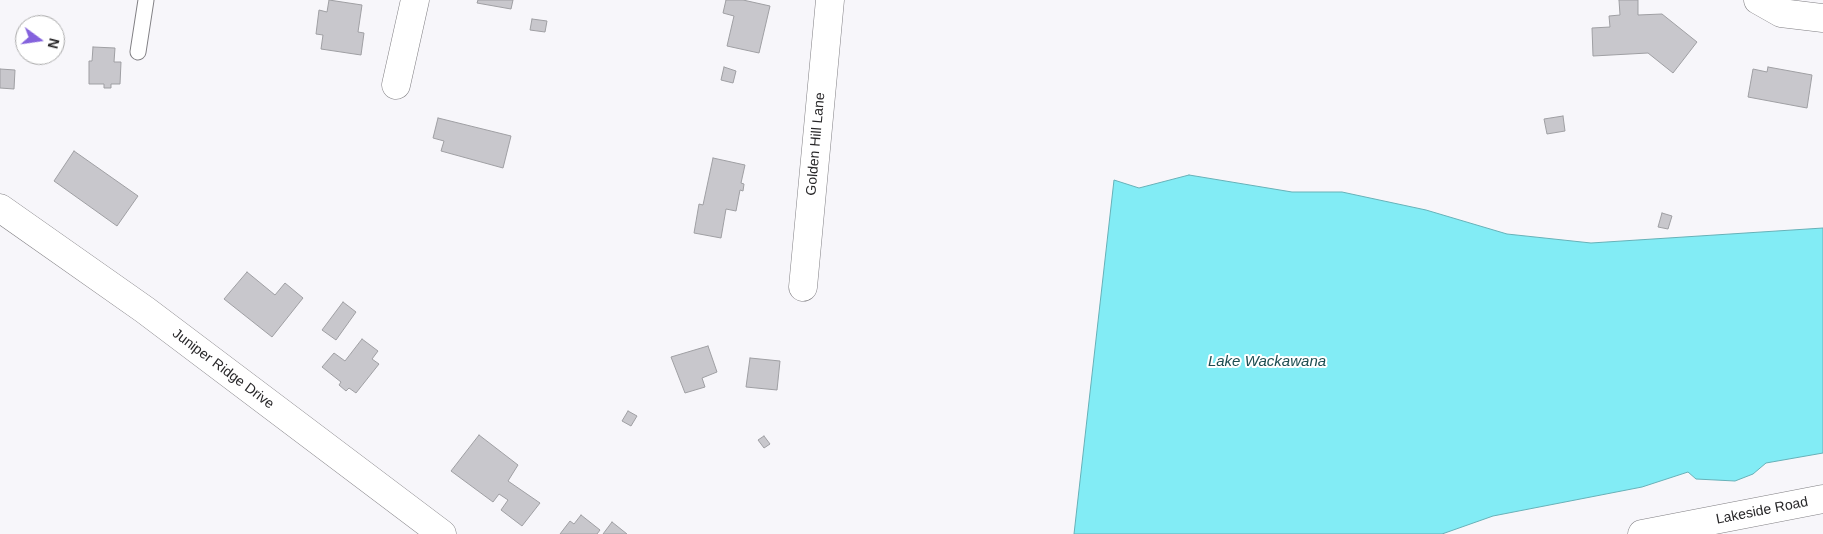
<!DOCTYPE html>
<style>
body{margin:0}
#map{position:relative;width:1823px;height:534px;overflow:hidden;background:#f7f6fa;font-family:Arial,sans-serif}
canvas{display:block}
.north{position:absolute;left:15px;top:15px;width:50px;height:50px;box-sizing:border-box;background:#fff;border:1px solid #a9a9a9;border-radius:50%;rotate:104deg;font-size:14px;font-weight:700;line-height:20px;text-align:center;color:#282729}
.north::after{content:'';display:block;margin:auto;width:18px;height:22px;background:#8462dd;clip-path:polygon(50% 0,100% 100%,50% 72%,0 100%)}
</style>
<div id="map">
<canvas width="1823" height="534"></canvas>
<div class="north">N</div>
</div>
<script>
const g = document.querySelector('canvas').getContext('2d');
g.lineJoin = 'round';
function paint(path, color) { g.fillStyle = color; g.fill(path, 'evenodd'); }
const poly = rows => new Path2D(rows.map(r => 'M' + r).join(''));
function strokePath(path, color, width, dash) { g.strokeStyle = color; g.lineWidth = width; g.lineCap = dash ? 'butt' : 'round'; g.setLineDash(dash || []); g.stroke(path); }
function write(font, color, halo, rows, align = 'center') {
  g.font = font + ' Arial,sans-serif'; g.lineWidth = 4; g.setLineDash([]); g.textBaseline = 'middle'; g.strokeStyle = halo; g.fillStyle = color; for (const [text, x, y, turn = 0] of rows) {
    g.save(); g.translate(x, y); g.rotate((+turn || 0) * Math.PI / 180); g.textAlign = isNaN(turn) ? turn : align; if (halo) g.strokeText(text, 0, 0); g.fillText(text, 0, 0); g.restore();
  }
}
const water = poly([
 [1189,175,1292,192,1342,192,1426,210,1507,234,1591,243,1823,228,1823,453,1766,463,1753,474,1735,481,1696,479,1688,472,1642,487,1493,516,1442,534,1074,534,1114,180,1139,188,1189,175]
]);
paint(water, '#82ecf5');
strokePath(water, '#67b1b8', 1);
const building = poly([
 [329,0,362,5,358,32,364,33,361,55,321,49,323,35,316,34,319,10,327,12,329,0],
 [478,0,513,0,511,9,477,3,478,0],
 [726,0,743,0,770,6,759,53,727,46,734,16,723,13,726,0],
 [1619,0,1638,0,1638,15,1662,14,1697,42,1673,73,1648,53,1593,56,1592,28,1610,27,1609,16,1620,15,1619,0],
 [532,19,547,21,545,32,530,30,532,19],
 [93,47,115,48,114,62,121,62,120,84,111,84,111,88,104,88,104,84,89,84,89,61,92,61,93,47],
 [724,67,736,71,733,83,721,80,724,67],
 [1768,67,1812,75,1807,108,1748,97,1753,69,1767,72,1768,67],
 [0,69,15,70,14,89,0,88,0,69],
 [1563,116,1565,131,1547,134,1544,119,1563,116],
 [438,118,511,136,503,168,441,151,444,141,433,138,438,118],
 [74,151,138,196,117,226,54,181,74,151],
 [713,158,745,165,741,183,744,184,743,191,740,190,736,211,726,209,721,238,694,233,699,204,703,205,713,158],
 [1662,213,1672,216,1668,229,1658,227,1662,213],
 [247,272,275,295,285,283,303,298,272,337,224,299,247,272],
 [343,302,356,312,336,340,322,330,343,302],
 [362,339,378,351,372,359,379,364,356,393,349,388,346,391,339,385,341,382,322,367,334,353,345,361,362,339],
 [708,346,717,372,702,378,705,387,685,393,671,357,708,346],
 [750,358,780,361,777,390,746,387,750,358],
 [628,411,637,416,631,426,622,421,628,411],
 [479,435,518,465,508,481,540,503,522,526,501,510,508,500,499,494,493,502,451,471,479,435],
 [764,436,770,444,764,448,758,440,764,436],
 [581,515,600,530,597,534,560,534,570,521,574,524,581,515],
 [612,522,627,534,603,534,612,522]
]);
paint(building, '#c8c7cc');
strokePath(building, '#9f9fa3', 1);
const service = poly([
 [138,52,146,0]
]);
const minor = poly([
 [1758,0,1781,13,1823,18],
 [396,85,415,0],
 [0,208,145,310,442,534],
 [803,287,830,0],
 [1642,534,1823,499]
]);
strokePath(service, '#807f83', 17);
strokePath(minor, '#807f83', 29);
strokePath(service, '#fff', 15);
strokePath(minor, '#fff', 28);
write('14px', '#282729', '#fff', [
 ["Golden Hill Lane",816,144,-85],
 ["Juniper Ridge Drive",223,369,37],
 ["Lakeside Road",1762,511,-11]
]);
write('italic 15px', '#1d4d51', '#fff', [
 ["Lake Wackawana",1267,362]
]);
</script>
